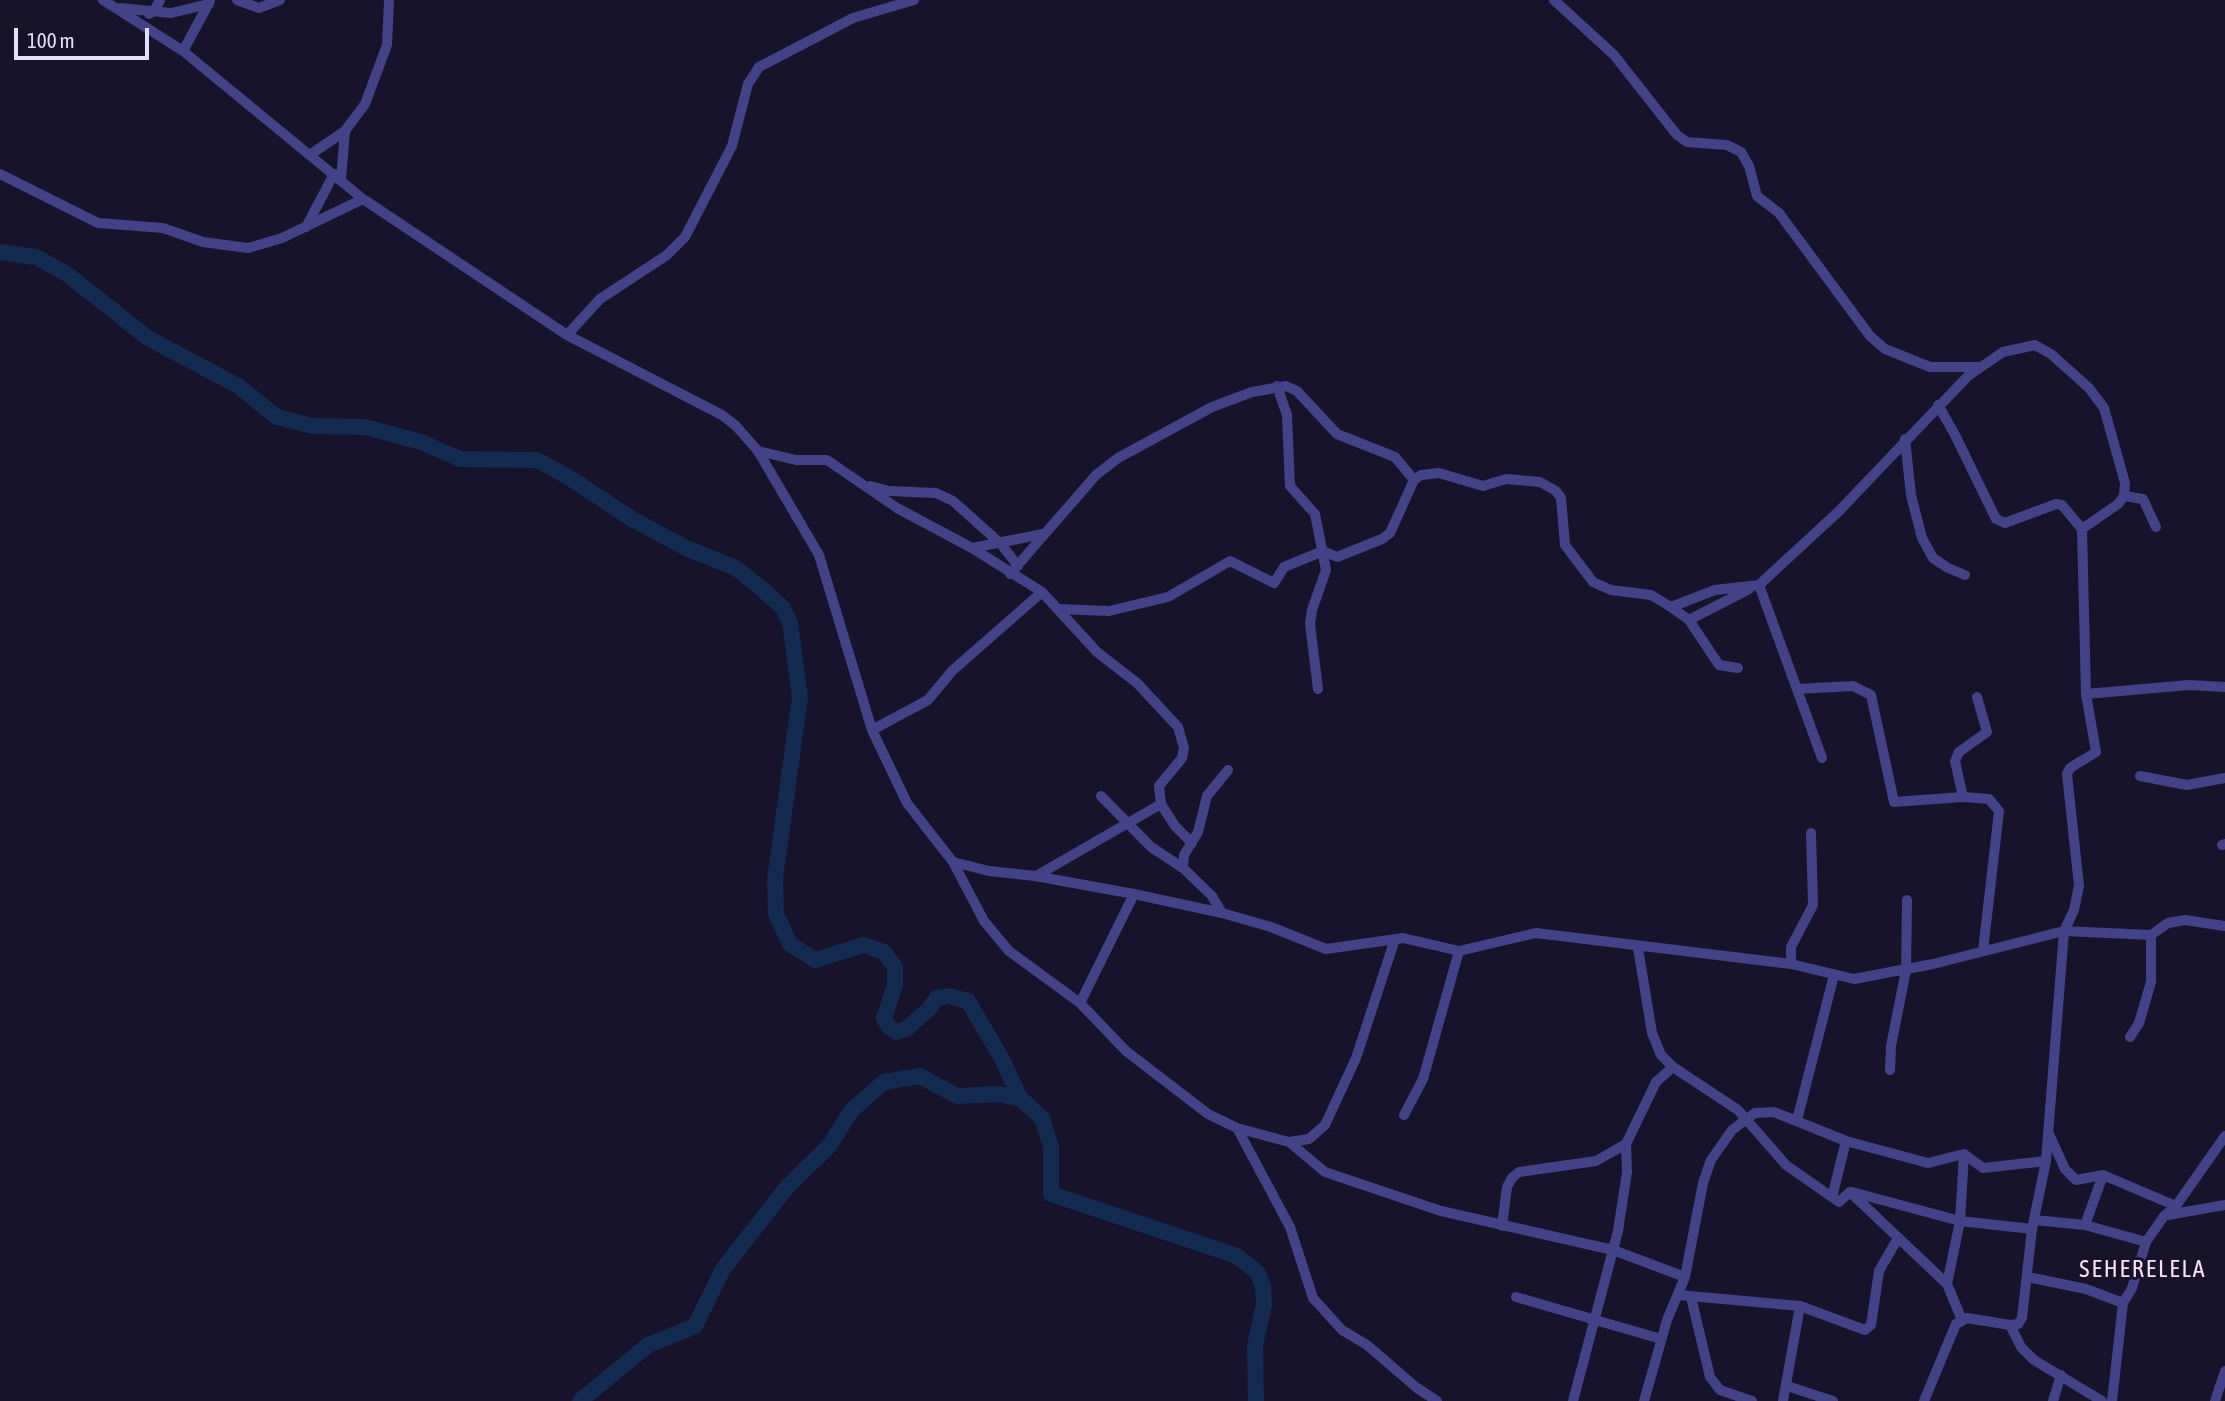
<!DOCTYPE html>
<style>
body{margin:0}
#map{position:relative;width:2225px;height:1401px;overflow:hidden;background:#17132b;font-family:"Asap Condensed",sans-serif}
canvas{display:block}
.scale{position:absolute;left:14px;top:28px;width:135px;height:32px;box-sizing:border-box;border:4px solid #e2dffd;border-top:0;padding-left:9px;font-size:21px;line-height:24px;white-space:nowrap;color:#e2dffd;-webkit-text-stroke:5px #17132b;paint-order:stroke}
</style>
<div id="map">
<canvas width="2225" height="1401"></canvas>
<div class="scale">100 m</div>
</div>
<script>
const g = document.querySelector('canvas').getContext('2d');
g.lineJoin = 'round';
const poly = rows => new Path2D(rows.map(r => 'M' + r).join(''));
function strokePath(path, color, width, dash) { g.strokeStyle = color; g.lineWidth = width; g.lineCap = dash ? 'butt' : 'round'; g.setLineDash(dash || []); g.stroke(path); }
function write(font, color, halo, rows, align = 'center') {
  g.font = font + ' "Asap Condensed",sans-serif'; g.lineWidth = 6; g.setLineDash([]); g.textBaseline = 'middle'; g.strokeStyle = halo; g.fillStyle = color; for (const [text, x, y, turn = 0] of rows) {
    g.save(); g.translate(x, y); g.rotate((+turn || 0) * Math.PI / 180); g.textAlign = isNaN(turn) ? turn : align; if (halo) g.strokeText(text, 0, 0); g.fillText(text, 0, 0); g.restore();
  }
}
strokePath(poly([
 [0,252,36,257,67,274,148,338,238,386,277,417,313,426,365,427,421,442,460,459,537,460,570,478,632,519,686,548,736,568,761,588,783,608,790,623,800,697,775,879,776,914,790,944,815,960,864,945,884,952,895,967,895,985,884,1018,889,1027,897,1032,906,1029,928,1010,937,998,949,996,968,1001,1002,1059,1020,1098],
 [580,1401,648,1345,695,1326,723,1269,787,1187,829,1146,852,1110,884,1082,920,1076,957,1096,997,1094,1020,1098,1042,1118,1051,1147,1051,1194,1237,1256,1257,1272,1263,1286,1264,1305,1255,1345,1256,1401]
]), '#132b4f', 16);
strokePath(poly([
 [103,0,183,51,363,199,567,335,722,415,736,426,758,451,819,555,872,730,907,803,953,862,989,871,1035,876,1134,894,1222,913,1271,927,1326,949,1403,938,1459,951,1536,933,1791,964,1854,979,1933,964,2064,931,2151,935,2168,923,2185,920,2225,926],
 [237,0,259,8,280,0],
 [1554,0,1614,55,1677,135,1687,142,1727,145,1741,152,1749,166,1757,196,1779,213,1870,336,1885,349,1930,367,1979,367],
 [120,8,171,13,209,4],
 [149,14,154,11,160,0],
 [183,51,210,1],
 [311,154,345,131,365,104,387,45,389,0],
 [0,174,98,223,163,228,203,242,248,248,282,238,363,199],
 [341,180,345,131],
 [306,227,334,174],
 [567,335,600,299,667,255,685,237,732,146,748,84,759,67,853,18,914,0],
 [1277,386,1287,415,1290,486,1315,514,1326,570,1312,610,1310,624,1318,689],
 [1938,405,1954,433,1996,519,2005,523,2056,504,2062,505,2082,529],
 [1905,439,1911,495,1922,538,1933,558,1948,568,1965,575],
 [758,451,796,460,827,460,897,508,972,548,1042,592,1097,652,1137,683,1178,727,1184,748,1182,758,1159,786,1161,804,1175,826,1192,843],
 [870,486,889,491,936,493,953,501,1001,544,1018,566],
 [2124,496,2143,499,2156,527],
 [972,548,1043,534],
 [1010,574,1096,475,1118,458,1212,407,1252,392,1286,386,1297,391,1337,434,1395,457,1414,480,1421,475,1439,473,1483,486,1506,479,1540,482,1556,491,1561,498,1565,545,1593,582,1611,590,1651,595,1671,607,1715,590,1759,585,1838,512,1968,376,2003,352,2035,345,2051,354,2089,388,2104,408,2125,483,2124,496,2118,504,2082,529,2086,694,2189,685,2225,687],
 [1759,585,1822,758],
 [1671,607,1689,620,1749,589],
 [1058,609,1109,611,1168,597,1230,561,1274,583,1284,567,1323,551,1337,557,1382,539,1390,533,1414,480],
 [1689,620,1719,665,1738,668],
 [1797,689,1853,686,1871,695,1894,802,1963,797],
 [1977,697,1987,732,1959,752,1955,761,1963,797,1989,799,1999,811,1983,951],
 [872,730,928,700,952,671,1042,592],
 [2140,776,2187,785,2225,778],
 [1101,796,1151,847,1183,868],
 [2222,845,2225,844],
 [953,862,984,921,1009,951,1080,1003,1126,1051,1208,1114,1237,1128,1289,1142,1325,1172,1441,1211,1613,1250,1685,1277],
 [1036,876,1161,804],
 [1222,913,1212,896,1183,868,1184,855,1198,832,1207,796,1228,770],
 [1638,948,1652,1033,1661,1055,1673,1067,1738,1110,1786,1165,1839,1202,1850,1192,1947,1284,1962,1320],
 [1791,964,1791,947,1813,905,1811,833],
 [1080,1003,1134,894],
 [2130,1037,2139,1023,2151,982,2151,935],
 [1890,1070,1891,1046,1906,970,1907,900],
 [1404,1115,1423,1079,1459,951],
 [1797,1120,1834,975],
 [1237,1128,1290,1227,1313,1298,1342,1330,1367,1345,1417,1388,1437,1401],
 [2049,1134,2065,1169,2076,1180,2103,1175,2176,1206],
 [1289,1142,1309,1139,1325,1125,1356,1058,1395,939],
 [1852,1192,1960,1221,2032,1229],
 [1832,1197,1846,1141],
 [2168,1215,2225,1205],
 [2034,1220,2085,1225,2146,1242],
 [2085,1225,2103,1175],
 [1502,1226,1507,1187,1512,1178,1519,1172,1596,1161,1626,1144,1656,1082,1673,1067],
 [2028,1277,2086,1289,2123,1303],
 [1947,1284,1960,1221,1964,1154],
 [1679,1295,1800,1306,1865,1330,1871,1325,1879,1271,1898,1238],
 [1516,1297,1661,1339],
 [1691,1297,1710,1377,1720,1390,1752,1401],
 [2010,1325,2021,1347,2034,1360,2102,1401],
 [1787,1386,1833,1401],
 [1573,1401,1618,1231,1627,1172,1626,1144],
 [1644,1401,1667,1320,1685,1277,1703,1183,1711,1160,1732,1130,1755,1113,1774,1112,1846,1141,1928,1163,1964,1154,1983,1168,2046,1161],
 [1783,1401,1800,1306],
 [1924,1401,1956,1324,1967,1318,2010,1325,2018,1324,2022,1318,2032,1229,2046,1161,2064,931,2074,910,2079,886,2067,774,2070,768,2096,752,2086,694],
 [2053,1401,2061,1375],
 [2112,1401,2123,1303,2132,1288,2146,1242,2164,1216,2176,1206,2225,1136],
 [2215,1401,2225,1371]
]), '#434286', 10);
g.letterSpacing = '2px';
write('24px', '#fde1f3', '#17132b', [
 ["SEHERELELA",2143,1269]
]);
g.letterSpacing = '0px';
</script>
